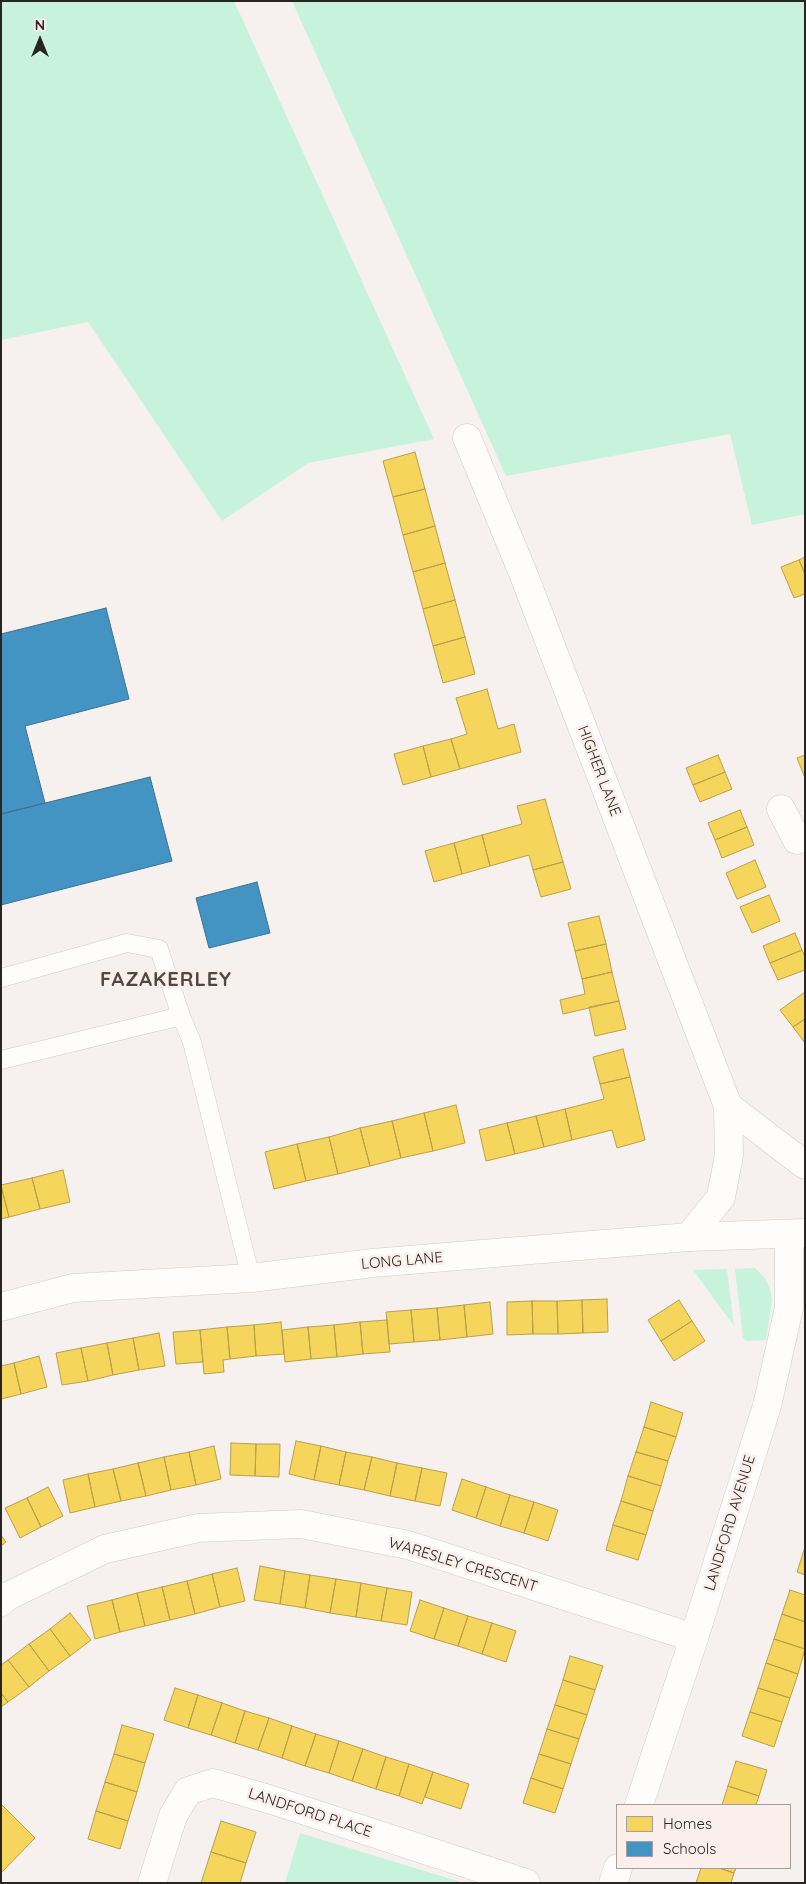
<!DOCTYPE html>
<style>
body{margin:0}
#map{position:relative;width:806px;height:1884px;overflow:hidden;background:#f6f0ee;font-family:Quicksand,sans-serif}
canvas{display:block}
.frame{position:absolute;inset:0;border:2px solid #292523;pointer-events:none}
.legend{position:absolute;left:616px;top:1804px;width:175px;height:65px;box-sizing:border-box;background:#faefea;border:1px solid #a69e9a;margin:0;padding:6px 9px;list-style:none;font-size:15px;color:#292523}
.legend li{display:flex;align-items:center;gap:10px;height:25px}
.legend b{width:25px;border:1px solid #a69e9a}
.north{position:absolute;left:15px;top:15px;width:50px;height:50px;-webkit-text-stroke:4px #faefea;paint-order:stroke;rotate:0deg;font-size:14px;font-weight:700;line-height:20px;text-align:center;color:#292523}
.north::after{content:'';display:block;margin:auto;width:18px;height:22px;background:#292523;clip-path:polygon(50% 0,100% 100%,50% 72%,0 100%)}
</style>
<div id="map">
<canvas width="806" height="1884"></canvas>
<div class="frame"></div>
<ul class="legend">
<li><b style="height:14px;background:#f6d55c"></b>Homes</li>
<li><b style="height:14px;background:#4393c3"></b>Schools</li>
</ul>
<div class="north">N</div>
</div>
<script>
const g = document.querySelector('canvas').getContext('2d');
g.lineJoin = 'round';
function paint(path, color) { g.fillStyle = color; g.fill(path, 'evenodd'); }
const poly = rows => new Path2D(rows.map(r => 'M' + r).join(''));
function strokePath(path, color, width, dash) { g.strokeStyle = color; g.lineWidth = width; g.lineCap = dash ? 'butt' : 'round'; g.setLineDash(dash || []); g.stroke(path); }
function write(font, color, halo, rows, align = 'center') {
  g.font = font + ' Quicksand,sans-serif'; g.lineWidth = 5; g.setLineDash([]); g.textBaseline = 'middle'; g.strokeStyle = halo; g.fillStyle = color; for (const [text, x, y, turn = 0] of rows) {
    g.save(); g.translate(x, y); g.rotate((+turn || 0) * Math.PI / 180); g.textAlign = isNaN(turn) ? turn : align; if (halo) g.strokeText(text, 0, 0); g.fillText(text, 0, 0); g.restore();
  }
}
paint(poly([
 [1,1,234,1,434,439,308,463,222,521,88,322,1,340],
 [292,1,805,1,805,514,752,525,730,434,506,476],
 [755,1268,765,1278,770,1289,772,1300,766,1340,746,1341,743,1338,735,1269],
 [727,1269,734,1326,693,1270],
 [300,1833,464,1883,285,1883]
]), '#c7f3dc');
const homes = poly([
 [415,452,425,489,393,497,383,461,415,452],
 [425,489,435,526,403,535,393,497,425,489],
 [435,526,445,563,413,572,403,535,435,526],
 [805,557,805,574,799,560,805,557],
 [799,560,805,574,805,594,794,598,781,567,799,560],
 [445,563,455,600,423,609,413,572,445,563],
 [455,600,465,637,433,646,423,609,455,600],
 [465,637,475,674,443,683,433,646,465,637],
 [487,689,498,729,514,724,521,752,460,769,451,739,467,734,456,698,487,689],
 [451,739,460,769,431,777,423,746,451,739],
 [423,746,431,777,403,785,394,754,423,746],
 [718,755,725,772,693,785,686,768,718,755],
 [805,755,805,778,797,758,805,755],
 [725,772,732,789,700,802,693,785,725,772],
 [545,799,563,862,533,870,529,855,490,866,482,835,522,824,517,806,545,799],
 [740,810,747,827,715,840,708,823,740,810],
 [747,827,754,845,722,858,715,840,747,827],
 [482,835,490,866,462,874,454,843,482,835],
 [454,843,462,874,434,882,425,851,454,843],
 [755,860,766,887,737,899,726,873,755,860],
 [563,862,571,889,541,897,533,870,563,862],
 [769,895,780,921,752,933,740,907,769,895],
 [599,916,606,944,575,951,568,923,599,916],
 [795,933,802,950,770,963,763,946,795,933],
 [606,944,612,972,582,979,575,951,606,944],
 [802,950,805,957,805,970,778,980,770,963,802,950],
 [612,972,619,1001,563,1014,560,1000,585,994,582,979,612,972],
 [805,992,805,1019,793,1027,780,1010,805,992],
 [619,1001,626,1029,595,1036,589,1007,619,1001],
 [805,1019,805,1043,793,1027,805,1019],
 [623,1049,630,1077,600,1084,593,1057,623,1049],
 [630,1077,645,1140,617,1148,612,1130,572,1140,565,1109,604,1099,600,1084,630,1077],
 [456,1105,465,1143,433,1151,424,1113,456,1105],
 [565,1109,572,1140,544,1147,536,1116,565,1109],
 [424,1113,433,1151,401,1158,392,1121,424,1113],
 [536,1116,544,1147,515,1154,507,1123,536,1116],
 [392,1121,401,1158,370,1166,360,1128,392,1121],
 [507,1123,515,1154,486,1161,479,1130,507,1123],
 [360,1128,370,1166,338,1174,329,1137,360,1128],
 [329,1137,338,1174,306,1181,297,1144,329,1137],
 [297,1144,306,1181,274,1189,265,1152,297,1144],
 [63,1170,70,1202,40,1209,32,1178,63,1170],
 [32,1178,40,1209,9,1217,1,1185,32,1178],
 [1,1186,9,1217,1,1219,1,1186],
 [607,1299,608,1332,583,1333,582,1300,607,1299],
 [582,1300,583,1333,558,1334,557,1301,582,1300],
 [679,1300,692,1321,661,1341,648,1320,679,1300],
 [532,1301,557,1301,558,1334,533,1334,532,1301],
 [532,1301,533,1334,507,1335,507,1302,532,1301],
 [490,1302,493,1334,467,1337,464,1305,490,1302],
 [464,1305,467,1337,440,1340,437,1308,464,1305],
 [437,1308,440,1340,414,1342,411,1310,437,1308],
 [411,1310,414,1342,389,1344,386,1312,411,1310],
 [387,1320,390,1352,363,1354,360,1322,387,1320],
 [692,1321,705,1341,674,1361,661,1341,692,1321],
 [281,1322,284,1354,256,1356,254,1325,281,1322],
 [360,1322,363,1354,337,1357,334,1325,360,1322],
 [254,1325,256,1356,230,1359,227,1327,254,1325],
 [334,1325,337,1357,311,1359,308,1327,334,1325],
 [227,1327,230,1359,223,1360,224,1372,204,1374,200,1330,227,1327],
 [308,1327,311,1359,285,1362,282,1330,308,1327],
 [200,1330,203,1362,176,1364,173,1332,200,1330],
 [159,1333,165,1366,139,1370,133,1338,159,1333],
 [133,1338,139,1370,113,1375,107,1343,133,1338],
 [107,1343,113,1375,88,1381,81,1348,107,1343],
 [81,1348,88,1381,62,1385,56,1353,81,1348],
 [39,1356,47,1387,21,1394,14,1363,39,1356],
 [14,1363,21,1394,1,1399,1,1366,14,1363],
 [651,1402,683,1413,676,1437,644,1427,651,1402],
 [644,1427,676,1437,668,1461,636,1452,644,1427],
 [296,1441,321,1446,314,1480,289,1474,296,1441],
 [231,1443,256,1444,255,1476,230,1475,231,1443],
 [256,1444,280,1444,279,1477,255,1476,256,1444],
 [214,1446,221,1479,196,1485,189,1452,214,1446],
 [321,1446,346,1452,339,1485,314,1480,321,1446],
 [189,1452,196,1485,171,1490,164,1457,189,1452],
 [346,1452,372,1457,364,1490,339,1485,346,1452],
 [636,1452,668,1461,661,1486,628,1476,636,1452],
 [164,1457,171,1490,146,1496,138,1463,164,1457],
 [372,1457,397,1463,390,1496,364,1490,372,1457],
 [138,1463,146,1496,121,1501,113,1469,138,1463],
 [397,1463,422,1468,415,1501,390,1496,397,1463],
 [422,1468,447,1473,440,1506,415,1501,422,1468],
 [113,1469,121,1501,95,1507,88,1474,113,1469],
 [88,1474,95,1507,70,1513,63,1480,88,1474],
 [628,1476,661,1486,653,1511,621,1501,628,1476],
 [462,1479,486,1487,476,1518,452,1510,462,1479],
 [48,1487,63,1516,41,1527,27,1498,48,1487],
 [486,1487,510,1495,500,1526,476,1518,486,1487],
 [510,1495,534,1502,524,1533,500,1526,510,1495],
 [27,1498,41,1527,20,1538,5,1508,27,1498],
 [621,1501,653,1511,646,1535,613,1525,621,1501],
 [534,1502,558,1510,548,1541,524,1533,534,1502],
 [613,1525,646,1535,638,1560,606,1550,613,1525],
 [1,1535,6,1542,1,1546,1,1535],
 [805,1547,805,1575,797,1572,805,1547],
 [260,1566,285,1571,280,1604,254,1600,260,1566],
 [237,1568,245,1601,220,1607,212,1574,237,1568],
 [285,1571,310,1575,305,1608,280,1604,285,1571],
 [212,1574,220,1607,195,1614,187,1581,212,1574],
 [310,1575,336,1579,330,1613,305,1608,310,1575],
 [336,1579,361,1583,356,1617,330,1613,336,1579],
 [187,1581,195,1614,170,1620,162,1587,187,1581],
 [361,1583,387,1588,381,1621,356,1617,361,1583],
 [162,1587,170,1620,145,1626,137,1593,162,1587],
 [387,1588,412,1592,407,1625,381,1621,387,1588],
 [790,1590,805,1595,805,1622,782,1614,790,1590],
 [137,1593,145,1626,120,1632,112,1600,137,1593],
 [112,1600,120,1632,95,1639,87,1606,112,1600],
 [420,1600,444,1608,434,1639,410,1631,420,1600],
 [444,1608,468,1616,458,1646,434,1639,444,1608],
 [70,1613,91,1640,70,1656,50,1629,70,1613],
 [782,1614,805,1622,805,1649,774,1639,782,1614],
 [468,1616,492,1623,482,1654,458,1646,468,1616],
 [492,1623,516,1631,506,1662,482,1654,492,1623],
 [50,1629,70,1656,49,1671,29,1644,50,1629],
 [774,1639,805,1649,798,1674,766,1663,774,1639],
 [29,1644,49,1671,29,1687,8,1660,29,1644],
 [570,1656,603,1666,595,1690,563,1680,570,1656],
 [8,1660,29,1687,8,1702,1,1693,1,1665,8,1660],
 [766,1663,798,1674,790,1698,758,1688,766,1663],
 [563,1680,595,1690,587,1715,555,1705,563,1680],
 [175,1688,198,1695,188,1728,164,1720,175,1688],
 [758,1688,790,1698,782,1722,750,1712,758,1688],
 [1,1693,8,1702,1,1707,1,1693],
 [198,1695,222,1703,211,1735,188,1728,198,1695],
 [222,1703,245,1711,235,1743,211,1735,222,1703],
 [555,1705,587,1715,579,1739,547,1729,555,1705],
 [245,1711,269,1718,258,1750,235,1743,245,1711],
 [750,1712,782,1722,774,1747,742,1736,750,1712],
 [269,1718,292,1726,282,1758,258,1750,269,1718],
 [122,1725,154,1734,145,1763,114,1754,122,1725],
 [292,1726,316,1734,305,1766,282,1758,292,1726],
 [547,1729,579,1739,571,1764,539,1754,547,1729],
 [316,1734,339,1741,329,1773,305,1766,316,1734],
 [339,1741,363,1749,352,1781,329,1773,339,1741],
 [363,1749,386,1757,376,1789,352,1781,363,1749],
 [114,1754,145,1763,137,1792,105,1782,114,1754],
 [539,1754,571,1764,563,1789,531,1778,539,1754],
 [386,1757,409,1764,399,1796,376,1789,386,1757],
 [736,1761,767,1770,759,1796,728,1786,736,1761],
 [409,1764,433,1772,422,1804,399,1796,409,1764],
 [433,1772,469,1784,461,1809,425,1797,433,1772],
 [531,1778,563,1789,555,1813,523,1803,531,1778],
 [105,1782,137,1792,128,1821,96,1811,105,1782],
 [728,1786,759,1796,756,1805,722,1805,728,1786],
 [1,1804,35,1838,2,1872,1,1871,1,1804],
 [96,1811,128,1821,120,1849,88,1839,96,1811],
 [221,1821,256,1832,246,1863,211,1852,221,1821],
 [211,1852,246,1863,240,1883,201,1883,211,1852],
 [701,1868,719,1868,734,1873,731,1883,696,1883,701,1868],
 [719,1868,736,1868,734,1873,719,1868]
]);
paint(homes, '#f6d55c');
strokePath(homes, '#b8a04b', 1);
const schools = poly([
 [106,608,129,699,25,726,45,803,1,814,1,634,106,608],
 [150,777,172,861,1,905,1,814,150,777],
 [257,882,270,933,209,948,196,898,257,882]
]);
paint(schools, '#4393c3');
strokePath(schools, '#3b7293', 1);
const lane = poly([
 [1,978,127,943,159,949,181,1016,192,1042,251,1278],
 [1,1060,181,1016]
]);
const street = poly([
 [467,438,523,573,728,1106],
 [781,809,797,840,805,837],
 [689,1237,721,1197,729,1155,728,1106,805,1165],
 [1,1602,8,1596,105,1549,198,1528,301,1524,408,1545,694,1638],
 [639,1805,694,1638,767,1406,789,1308,789,1234],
 [152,1883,173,1816,188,1791,213,1783,272,1800,526,1883],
 [613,1883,618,1868]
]);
const secondary = poly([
 [1,1307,73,1288,251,1278,373,1263,689,1237,805,1233]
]);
strokePath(lane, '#d0ccca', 19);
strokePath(street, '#d0ccca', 29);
strokePath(secondary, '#d0ccca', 29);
strokePath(lane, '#fefdfc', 18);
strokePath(street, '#fefdfc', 28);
strokePath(secondary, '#fefdfc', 28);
write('15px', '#292523', '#faefea', [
 ["HIGHER LANE",599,771,69],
 ["LONG LANE",402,1261,-5],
 ["LANDFORD AVENUE",730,1523,-73],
 ["WARESLEY CRESCENT",463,1565,17],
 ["LANDFORD PLACE",310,1813,18]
]);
g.letterSpacing = '1px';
write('bold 20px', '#504843', '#faefea', [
 ["FAZAKERLEY",166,980]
]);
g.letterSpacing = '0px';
</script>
